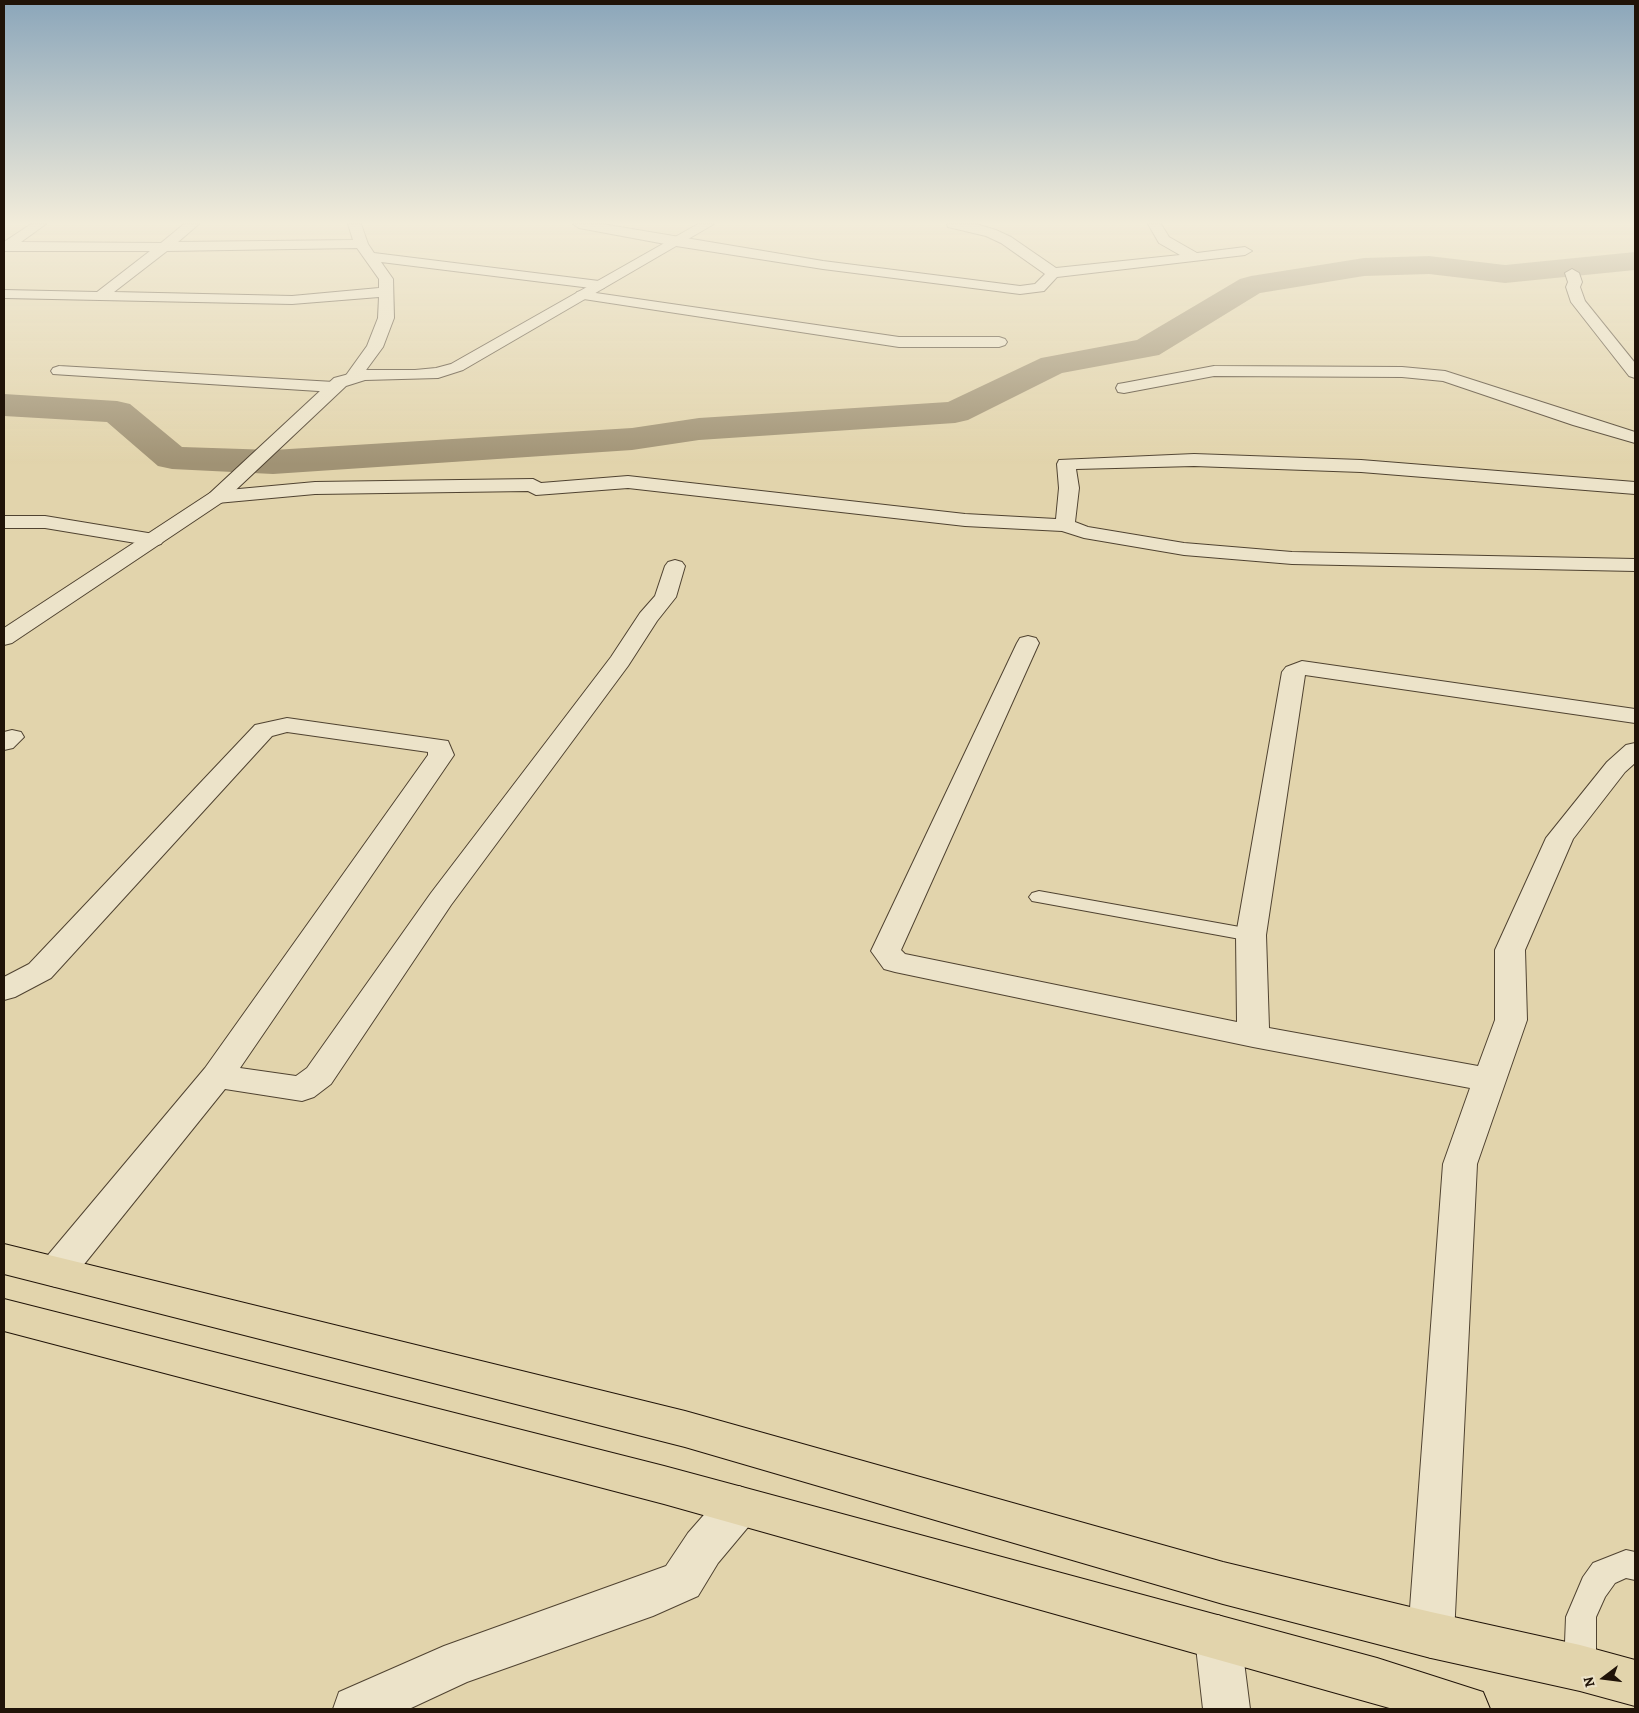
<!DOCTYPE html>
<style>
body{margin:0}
#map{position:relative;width:1639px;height:1713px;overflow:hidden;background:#e2d4ac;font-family:Alegreya,serif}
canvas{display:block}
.frame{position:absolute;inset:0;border:5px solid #201308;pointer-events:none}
.north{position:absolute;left:1579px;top:1653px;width:50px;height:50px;-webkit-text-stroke:4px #ece3c9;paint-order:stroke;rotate:255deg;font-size:14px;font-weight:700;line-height:20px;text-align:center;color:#201308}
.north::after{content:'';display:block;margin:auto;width:18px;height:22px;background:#201308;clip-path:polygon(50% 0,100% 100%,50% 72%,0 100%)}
</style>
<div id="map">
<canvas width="1639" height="1713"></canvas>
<div class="frame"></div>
<div class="north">N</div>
</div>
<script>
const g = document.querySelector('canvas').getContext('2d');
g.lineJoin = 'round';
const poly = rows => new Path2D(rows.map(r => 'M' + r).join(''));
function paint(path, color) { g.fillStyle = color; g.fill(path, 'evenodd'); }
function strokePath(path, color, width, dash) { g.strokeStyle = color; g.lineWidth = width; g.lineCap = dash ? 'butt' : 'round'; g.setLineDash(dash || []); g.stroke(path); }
paint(poly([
 [1635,252,1635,270,1505,283,1429,274,1364,276,1260,293,1159,355,1062,373,968,420,955,423,699,440,632,450,273,474,172,469,158,466,107,422,4,416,4,394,117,401,130,404,182,447,273,450,632,428,699,418,948,402,1041,358,1137,340,1240,279,1251,276,1364,258,1429,256,1505,265,1635,252]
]), '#a09274');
const service = poly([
 [1039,891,1251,929,1258,930,1261,935,1258,940,1251,941,1032,901,1029,897,1032,893,1039,891],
 [1626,1550,1635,1552,1635,1580,1626,1578,1615,1583,1605,1597,1596,1617,1596,1668,1591,1679,1580,1684,1569,1679,1564,1668,1566,1617,1583,1577,1593,1563,1626,1550]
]);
const minor = poly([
 [31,224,46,224,21,242,161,243,184,224,199,224,178,242,353,240,348,224,361,224,368,244,374,253,599,281,604,282,606,285,604,288,599,289,381,262,393,279,394,318,383,347,358,381,352,383,346,381,344,378,367,346,378,318,379,297,292,304,4,298,4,290,97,292,150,251,4,251,4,242,31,224],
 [357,248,379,279,379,288,292,296,114,292,167,251,357,248],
 [573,224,602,224,823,261,1020,286,1035,284,1045,274,1001,243,986,236,948,227,947,224,976,224,996,230,1011,237,1056,268,1180,255,1159,243,1148,224,1161,224,1169,237,1197,253,1245,247,1252,251,1245,255,1057,277,1044,291,1020,294,823,269,676,246,579,228,573,224],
 [1572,269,1579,273,1582,282,1580,287,1585,301,1635,363,1635,378,1629,376,1571,302,1566,287,1568,282,1565,273,1572,269],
 [582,291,899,337,999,337,1005,339,1007,342,1005,345,999,347,899,347,577,298,575,295,577,292,582,291],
 [59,366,334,382,340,383,342,387,340,391,334,392,53,374,51,371,53,368,59,366],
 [1214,366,1402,367,1445,371,1635,432,1635,443,1573,425,1443,381,1402,377,1214,376,1124,393,1118,392,1116,388,1118,384,1124,383,1214,366],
 [1194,454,1361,460,1635,482,1635,494,1361,472,1194,466,1076,469,1079,488,1075,522,1088,527,1184,543,1292,552,1635,559,1635,571,1292,564,1184,555,1084,538,1062,531,965,526,628,488,536,495,528,491,315,494,217,503,210,501,207,497,210,493,217,491,315,482,533,479,541,483,628,476,965,514,1056,519,1059,488,1057,464,1059,460,1194,454],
 [4,516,45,516,154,534,161,536,164,540,161,544,154,546,45,528,4,528,4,516],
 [675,560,682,562,685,566,676,597,657,621,628,666,451,905,331,1084,314,1097,302,1101,225,1089,69,1283,56,1287,43,1283,37,1272,43,1261,205,1068,428,755,428,752,287,732,272,736,51,978,15,997,4,1000,4,977,29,964,255,725,287,718,448,741,454,755,240,1068,296,1076,307,1068,431,893,611,657,640,613,655,596,665,566,668,562,675,560],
 [1028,636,1036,638,1039,643,901,950,905,954,1237,1022,1236,935,1282,672,1286,667,1302,661,1635,709,1635,723,1305,675,1266,935,1269,1028,1478,1066,1495,1020,1495,950,1546,838,1607,762,1626,745,1635,743,1635,763,1625,772,1573,839,1525,950,1527,1020,1477,1164,1454,1635,1447,1651,1431,1658,1415,1651,1408,1635,1443,1164,1470,1088,1253,1047,895,972,884,969,871,951,1017,643,1020,638,1028,636],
 [12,730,21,732,24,737,13,748,4,750,4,732,12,730],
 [739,1486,754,1492,760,1506,754,1520,718,1563,698,1596,653,1616,467,1682,409,1709,333,1709,339,1692,444,1646,666,1566,688,1533,724,1492,739,1486],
 [1218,1615,1234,1622,1241,1638,1250,1709,1203,1709,1195,1638,1202,1622,1218,1615]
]);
const tertiary = poly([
 [698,224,714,224,463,370,438,378,365,380,346,386,224,501,12,643,4,645,4,628,210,493,334,378,364,370,415,370,436,368,451,364,698,224]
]);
const trunk = poly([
 [4,1244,685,1411,1223,1562,1431,1612,1580,1645,1635,1660,1635,1706,1580,1691,1431,1658,1223,1604,685,1447,4,1274,4,1244],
 [4,1299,664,1466,1377,1658,1483,1692,1490,1709,1393,1709,664,1504,4,1331,4,1299]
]);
strokePath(service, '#504331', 2);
strokePath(minor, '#504331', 2);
strokePath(tertiary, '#504331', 2);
strokePath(trunk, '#201308', 2);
paint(service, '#ece3c9');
paint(minor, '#ece3c9');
paint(tertiary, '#ece3c9');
paint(trunk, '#e2d4ac');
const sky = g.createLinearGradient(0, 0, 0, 464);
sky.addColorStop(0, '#8ba6ba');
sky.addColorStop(0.48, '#f2ecda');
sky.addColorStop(1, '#f2ecda00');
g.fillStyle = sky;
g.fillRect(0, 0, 1639, 464);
</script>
